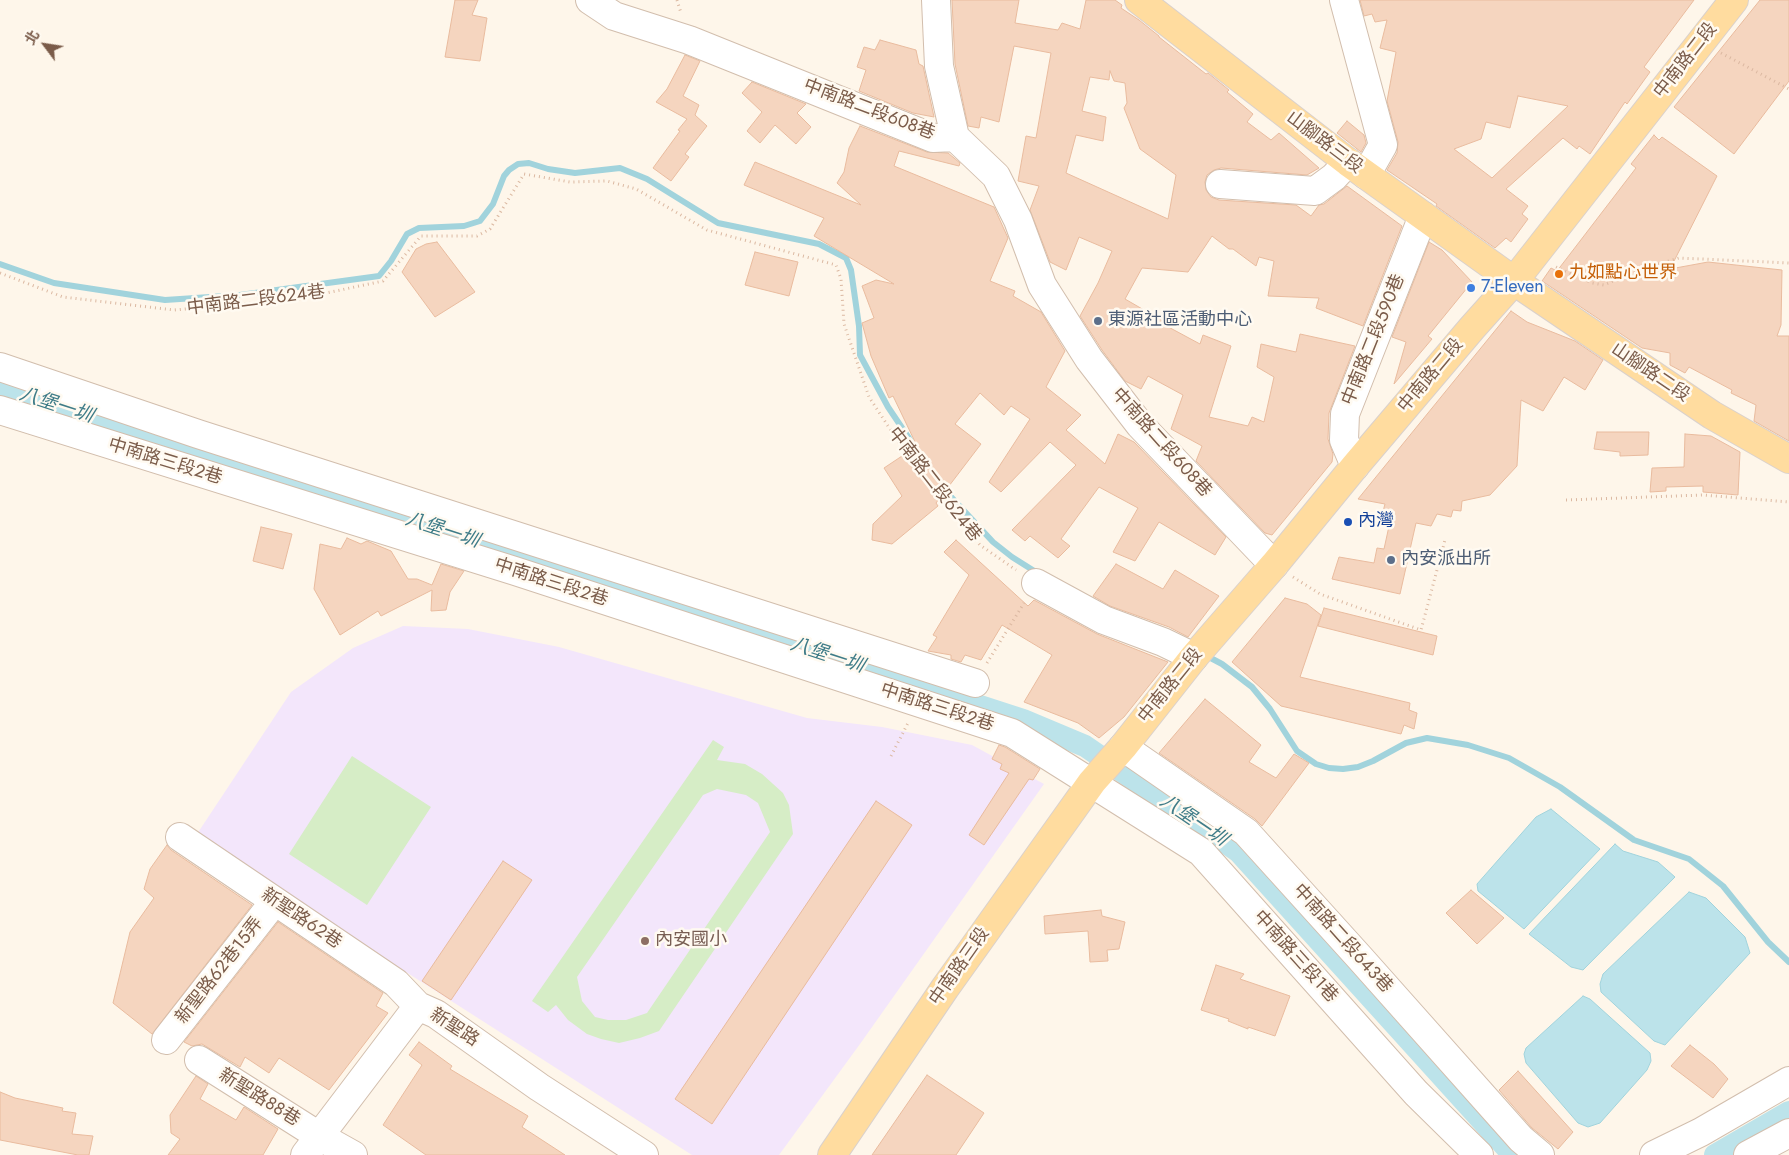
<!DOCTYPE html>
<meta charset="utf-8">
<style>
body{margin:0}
#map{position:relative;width:1789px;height:1155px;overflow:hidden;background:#fef6ea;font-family:Jost,"Noto Sans TC",sans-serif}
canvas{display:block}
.north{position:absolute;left:20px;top:20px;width:50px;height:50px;-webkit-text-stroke:4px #fffaf1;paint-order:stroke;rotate:301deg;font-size:14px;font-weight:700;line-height:20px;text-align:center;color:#7b5c4a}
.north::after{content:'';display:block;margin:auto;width:18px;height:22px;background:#7b5c4a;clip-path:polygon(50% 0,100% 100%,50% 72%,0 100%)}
</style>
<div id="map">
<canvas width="1789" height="1155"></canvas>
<div class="north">北</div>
</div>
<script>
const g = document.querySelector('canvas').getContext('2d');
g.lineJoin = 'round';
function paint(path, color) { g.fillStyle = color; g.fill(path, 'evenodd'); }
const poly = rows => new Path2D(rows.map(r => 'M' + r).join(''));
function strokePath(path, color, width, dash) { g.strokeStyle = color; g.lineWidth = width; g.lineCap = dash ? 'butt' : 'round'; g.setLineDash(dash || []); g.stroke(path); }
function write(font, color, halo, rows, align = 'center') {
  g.font = font + ' Jost,"Noto Sans TC",sans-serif'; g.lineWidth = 5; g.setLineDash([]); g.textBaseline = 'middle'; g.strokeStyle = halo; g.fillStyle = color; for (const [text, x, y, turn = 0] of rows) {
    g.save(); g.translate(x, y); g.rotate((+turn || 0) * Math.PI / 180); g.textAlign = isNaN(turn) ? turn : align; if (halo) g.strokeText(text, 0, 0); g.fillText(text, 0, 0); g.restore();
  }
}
paint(poly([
 [403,626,468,629,559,647,807,718,882,727,972,745,1044,784,860,1044,779,1155,692,1155,195,837,291,692,353,648]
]), '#f3e6fb');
paint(poly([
 [713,740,724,747,717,760,745,764,762,774,783,793,789,805,793,834,659,1031,640,1038,619,1043,601,1039,587,1034,568,1020,556,1005,548,1012,532,1001],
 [717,789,746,795,758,803,770,832,647,1013,626,1020,608,1020,595,1017,582,1001,577,977,703,795],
 [352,756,431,807,367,905,289,854]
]), '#d6edc6');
const water = poly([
 [1551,809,1600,849,1524,929,1478,891,1477,884,1536,817,1551,809],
 [1615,844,1623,851,1658,862,1675,877,1583,970,1571,967,1529,934,1615,844],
 [1689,892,1706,898,1745,937,1750,953,1665,1045,1654,1041,1601,992,1600,984,1603,974,1689,892],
 [1583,996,1590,999,1650,1053,1651,1061,1647,1070,1600,1123,1588,1127,1578,1123,1526,1063,1524,1054,1526,1048,1583,996]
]);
paint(water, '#bce3ea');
strokePath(water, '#a1d3dc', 1);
strokePath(poly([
 [0,264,54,283,165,300,240,295,379,276,391,261,407,234,419,228,464,226,480,221,493,204,504,176,509,170,518,164,529,163,548,169,575,173,620,168,647,179,718,223,819,244,846,258,851,270,859,326,860,355,888,407,919,453],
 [941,486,993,542,1012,557,1039,574],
 [1205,655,1222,664,1252,687,1270,709,1297,751,1316,764,1329,768,1343,769,1358,767,1373,761,1406,743,1427,738,1468,745,1509,758,1560,787,1634,840,1689,859,1723,886,1768,942,1789,962]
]), '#a1d3dc', 6);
strokePath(poly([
 [0,388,1023,720,1085,746,1239,852,1513,1155],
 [1715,1155,1789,1112]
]), '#bce3ea', 22);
const building = poly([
 [455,0,478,0,472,15,487,18,480,61,445,57,455,0],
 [952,0,1019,0,1015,23,1058,30,1062,23,1080,29,1086,0,1115,0,1122,5,1121,8,1139,20,1159,36,1159,37,1206,74,1208,73,1229,90,1227,92,1253,114,1247,122,1271,140,1279,133,1319,168,1307,175,1221,168,1214,170,1207,175,1205,182,1206,190,1211,197,1219,200,1296,205,1311,216,1319,205,1324,204,1347,186,1402,226,1363,326,1316,308,1319,298,1268,296,1274,261,1259,257,1256,266,1233,249,1229,249,1212,236,1188,272,1142,268,1125,299,1163,321,1161,323,1200,344,1203,335,1231,346,1209,417,1248,426,1252,417,1264,422,1274,377,1257,367,1261,344,1296,352,1300,334,1355,346,1329,413,1328,439,1333,454,1332,462,1272,535,1265,533,1196,461,1202,446,1171,429,1183,395,1148,376,1141,389,1125,381,1102,350,1080,316,1098,283,1112,251,1079,237,1066,270,1050,262,1030,210,1039,186,1018,181,1026,136,1036,138,1051,53,1014,46,999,122,981,117,979,128,968,126,955,64,952,0],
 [1110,71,1114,81,1125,83,1127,103,1124,108,1140,149,1176,175,1168,219,1066,173,1076,135,1103,141,1106,117,1082,111,1090,77,1109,80,1110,71],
 [1360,0,1694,0,1644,67,1650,72,1627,104,1625,102,1590,154,1579,146,1577,149,1563,138,1506,189,1528,206,1522,214,1528,219,1511,242,1506,238,1495,248,1436,206,1437,204,1387,170,1397,153,1398,142,1387,101,1396,52,1380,48,1387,20,1375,22,1372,14,1364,16,1360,0],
 [1518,96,1568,106,1492,178,1454,149,1481,139,1486,122,1510,128,1518,96],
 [1760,0,1789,0,1789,81,1734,154,1674,107,1760,0],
 [880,40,916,50,919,64,923,66,934,117,913,113,859,91,866,70,857,67,864,47,875,50,880,40],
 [685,55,700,61,683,96,699,105,695,115,707,126,685,154,689,157,671,181,653,168,680,131,678,130,687,119,656,102,667,89,685,55],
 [752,82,806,104,797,113,811,127,796,144,775,125,760,143,747,131,762,112,742,93,752,82],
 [1347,121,1364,135,1366,143,1361,152,1337,133,1347,121],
 [860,126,927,152,948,153,960,163,959,166,899,151,894,166,994,207,1008,238,990,281,1015,291,1013,296,1041,312,1065,351,1046,387,1081,415,1066,430,1105,464,1118,434,1134,442,1226,537,1215,555,1159,522,1135,561,1113,552,1138,508,1099,487,1061,539,1070,546,1058,558,1030,536,1025,541,1012,530,1076,465,1050,442,1001,492,989,482,1030,419,1011,406,1004,415,980,393,955,424,981,444,936,503,938,506,892,544,872,540,873,524,902,496,884,468,917,446,893,396,889,398,871,356,862,323,874,318,862,286,876,280,894,284,814,236,824,218,744,185,755,162,861,205,837,183,844,172,849,148,860,126],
 [1654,135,1659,140,1662,137,1717,176,1670,269,1708,262,1782,270,1781,325,1777,336,1789,336,1789,441,1754,421,1756,405,1731,393,1732,390,1689,367,1685,373,1670,365,1670,353,1642,348,1542,281,1551,268,1557,271,1636,168,1631,164,1654,135],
 [437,242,475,292,435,317,402,272,416,249,426,244,437,242],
 [1429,242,1442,250,1472,282,1428,336,1432,339,1394,384,1406,342,1392,337,1429,242],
 [755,252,798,262,789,296,745,285,755,252],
 [1511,311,1527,322,1575,341,1603,360,1585,390,1564,377,1543,411,1521,400,1517,466,1490,495,1462,501,1461,511,1453,510,1451,517,1437,514,1431,526,1416,523,1400,594,1332,579,1339,557,1374,563,1377,548,1384,549,1391,517,1382,515,1385,504,1358,499,1511,311],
 [1597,432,1649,432,1648,455,1620,456,1620,452,1594,449,1597,432],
 [1685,434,1711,436,1740,452,1738,495,1703,492,1703,486,1666,487,1666,491,1650,492,1652,468,1684,467,1685,434],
 [261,527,292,534,283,569,253,561,261,527],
 [347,538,361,544,367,541,391,551,408,579,417,579,432,585,441,564,464,571,450,592,446,610,431,611,432,590,381,616,378,611,340,635,314,589,320,544,341,549,347,538],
 [956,540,1028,606,1034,600,1097,634,1168,662,1124,717,1099,738,1078,723,1024,702,1052,655,1002,625,981,660,965,655,961,662,951,659,951,655,928,651,937,637,933,635,969,575,944,552,956,540],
 [1116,564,1163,589,1175,570,1219,596,1188,637,1169,627,1110,606,1093,596,1116,564],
 [1285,598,1307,604,1321,615,1300,677,1410,703,1409,710,1417,713,1414,729,1404,725,1401,734,1281,706,1232,662,1285,598],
 [1324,608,1437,636,1433,655,1318,626,1324,608],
 [1205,699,1261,745,1249,762,1276,778,1294,754,1309,763,1262,826,1255,819,1159,753,1205,699],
 [999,745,1005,747,1040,769,1033,780,1029,779,984,845,969,835,1009,773,1000,769,1002,764,992,759,999,745],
 [876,801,912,825,712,1124,675,1099,876,801],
 [167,845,171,850,252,905,152,1034,113,1003,130,932,154,898,144,889,150,869,167,845],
 [503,861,532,880,451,1000,422,981,503,861],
 [1471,890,1504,918,1477,944,1446,913,1471,890],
 [1101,910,1102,916,1125,922,1119,949,1107,950,1108,961,1090,962,1088,931,1045,934,1044,916,1101,910],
 [278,922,383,993,376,1006,388,1013,329,1090,279,1058,269,1073,245,1057,240,1067,202,1044,192,1046,184,1042,278,922],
 [1216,965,1244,974,1240,979,1290,996,1275,1036,1248,1027,1248,1029,1228,1021,1229,1019,1201,1010,1216,965],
 [419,1042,452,1066,450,1069,528,1116,522,1127,565,1155,426,1155,383,1125,422,1065,409,1055,419,1042],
 [1690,1045,1714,1064,1728,1079,1713,1098,1671,1066,1690,1045],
 [1518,1071,1573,1132,1558,1149,1532,1128,1499,1090,1518,1071],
 [927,1075,984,1113,956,1155,872,1155,927,1075],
 [196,1076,208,1084,200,1099,236,1120,244,1107,278,1129,263,1155,168,1155,180,1139,171,1133,170,1115,196,1076],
 [0,1092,15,1098,63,1108,62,1111,76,1113,72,1134,93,1136,89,1155,78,1155,0,1140,0,1092]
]);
paint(building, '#f5d5bf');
strokePath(building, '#e9bb9e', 1);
const minor = poly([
 [590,0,614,16,689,40,933,138,955,137,996,176,1018,220,1042,285,1089,359,1140,425,1274,565],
 [936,0,939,66,955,137],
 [1344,0,1383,145,1366,175],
 [1220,184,1315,191,1334,177,1348,162],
 [0,367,198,434,975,683],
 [0,410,515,571,1012,733,1201,852,1416,1093,1479,1155],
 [1355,466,1344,440,1345,414,1423,216],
 [1036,583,1104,620,1163,642,1194,657],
 [1123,747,1246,832,1360,958,1521,1139,1540,1155],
 [180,837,396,983,418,1006],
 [166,1040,274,902],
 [199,1060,319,1136,353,1155],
 [305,1155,418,1006,436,1014,539,1087,644,1155],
 [1654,1155,1701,1132,1789,1081],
 [1748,1155,1789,1133]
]);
const major = poly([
 [1139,0,1348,162,1514,281,1712,415,1789,459],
 [832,1155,945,988,1092,782,1123,747,1194,657,1274,565,1355,466,1472,328,1514,281,1734,0]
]);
strokePath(minor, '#d2bead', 30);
strokePath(major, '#dad1cc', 30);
strokePath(poly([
 [677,0,681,13],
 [1721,53,1789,89],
 [1556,267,1592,283,1604,285,1635,271,1679,258,1789,263],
 [0,273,63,297,174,310,298,299,383,281,421,236,477,236,490,229,524,174,570,182,607,181,636,189,707,230,836,265,841,279,844,324,869,397,907,455,980,545,1016,570],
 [1566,500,1703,495,1789,502],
 [1293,577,1320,594,1421,630,1445,540],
 [987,663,1024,603],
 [891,756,908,723]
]), '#dbb8a1', 3, [1, 4]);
strokePath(minor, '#fff', 28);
strokePath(major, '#ffdc9f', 28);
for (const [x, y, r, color] of [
 [1559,274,5,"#e8710a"],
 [1471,288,5,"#3f7fe0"],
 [1098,321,5,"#5c6f8a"],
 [1348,522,5,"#1a4fb4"],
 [1391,560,5,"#5c6f8a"],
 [645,941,5,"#8d6e63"]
]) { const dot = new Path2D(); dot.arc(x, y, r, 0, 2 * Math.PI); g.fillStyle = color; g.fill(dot); strokePath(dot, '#fffaf1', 2); }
write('18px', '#7b5c4a', '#fffaf1', [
 ["中南路二段",1686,61,-52],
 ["中南路二段608巷",869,110,21],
 ["山腳路三段",1324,143,37],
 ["中南路二段624巷",256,301,-7],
 ["中南路二段590巷",1374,340,-68],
 ["山腳路二段",1650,373,34],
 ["中南路二段",1431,376,-50],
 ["中南路二段608巷",1161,443,48],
 ["中南路三段2巷",165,462,17],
 ["中南路二段624巷",934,485,52],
 ["中南路三段2巷",551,583,18],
 ["中南路二段",1171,686,-51],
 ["中南路三段2巷",937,708,18],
 ["新聖路62巷",301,919,34],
 ["中南路二段643巷",1342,939,48],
 ["中南路三段1巷",1295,957,48],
 ["中南路三段",960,967,-55],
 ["新聖路62巷15弄",220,971,-52],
 ["新聖路",454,1028,33],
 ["新聖路88巷",259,1098,32]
]);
write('18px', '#c56008', '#fffaf1', [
 ["九如點心世界",1569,274]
], 'left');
write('18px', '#366cbe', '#fffaf1', [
 ["7-Eleven",1481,288]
], 'left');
write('18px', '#4e5e75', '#fffaf1', [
 ["東源社區活動中心",1108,321],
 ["內安派出所",1401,560]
], 'left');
write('18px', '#164399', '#fffaf1', [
 ["內灣",1358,522]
], 'left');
write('18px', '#785e54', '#fffaf1', [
 ["內安國小",655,941]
], 'left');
write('italic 19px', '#3f7c88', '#fffaf1', [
 ["八堡一圳",56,406,18],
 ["八堡一圳",442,531,18],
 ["八堡一圳",827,656,18],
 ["八堡一圳",1193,821,34]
]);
</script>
